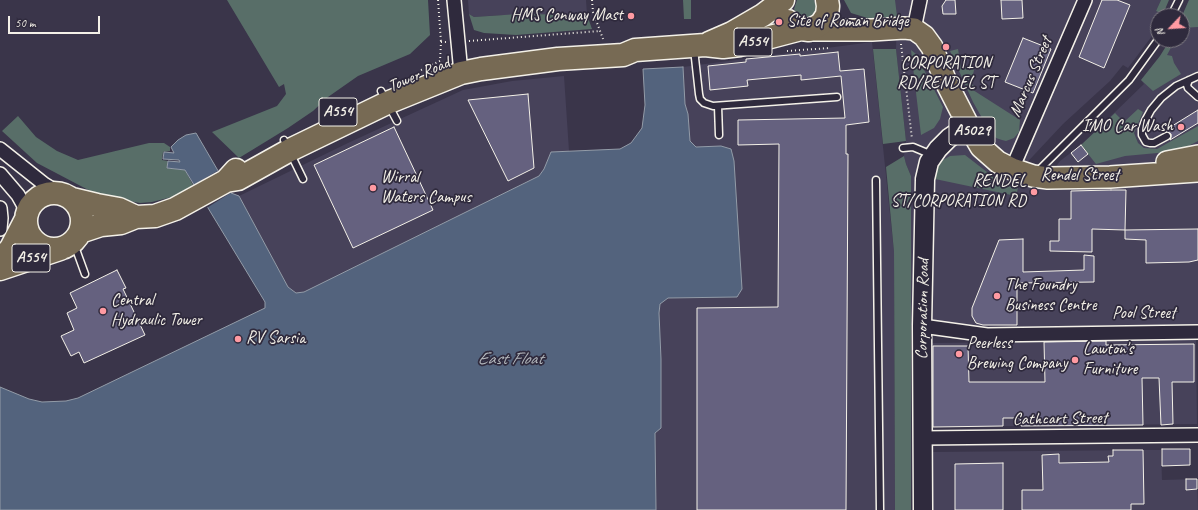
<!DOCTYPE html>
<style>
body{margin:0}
#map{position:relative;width:1198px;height:510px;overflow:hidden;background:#3a354a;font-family:Caveat,sans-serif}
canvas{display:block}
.north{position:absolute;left:1150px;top:8px;width:40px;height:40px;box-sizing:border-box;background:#2f2a3d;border:1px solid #7e7a81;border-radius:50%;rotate:245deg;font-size:11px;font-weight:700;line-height:16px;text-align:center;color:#f4f1e8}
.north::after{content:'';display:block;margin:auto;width:14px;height:18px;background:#ff9aa2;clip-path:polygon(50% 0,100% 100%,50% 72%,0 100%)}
.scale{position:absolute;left:8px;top:16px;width:92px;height:18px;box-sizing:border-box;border:2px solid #f4f1e8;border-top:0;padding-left:5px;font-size:12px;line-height:14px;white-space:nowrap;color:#f4f1e8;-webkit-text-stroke:3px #2f2a3d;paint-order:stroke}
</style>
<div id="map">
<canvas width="1198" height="510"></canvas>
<div class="north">N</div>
<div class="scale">50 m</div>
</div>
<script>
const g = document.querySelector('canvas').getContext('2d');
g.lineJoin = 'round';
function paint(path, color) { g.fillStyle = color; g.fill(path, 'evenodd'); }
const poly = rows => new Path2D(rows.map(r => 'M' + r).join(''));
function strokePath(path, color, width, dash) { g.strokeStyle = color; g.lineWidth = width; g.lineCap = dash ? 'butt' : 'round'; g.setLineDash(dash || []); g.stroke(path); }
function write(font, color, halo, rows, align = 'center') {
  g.font = font + ' Caveat,sans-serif'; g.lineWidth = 3.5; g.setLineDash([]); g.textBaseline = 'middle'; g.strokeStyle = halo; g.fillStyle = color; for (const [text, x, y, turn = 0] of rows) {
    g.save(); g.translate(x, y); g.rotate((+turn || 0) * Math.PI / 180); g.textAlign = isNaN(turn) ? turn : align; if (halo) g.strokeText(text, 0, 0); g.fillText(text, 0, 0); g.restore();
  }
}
paint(poly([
 [468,0,586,0,587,15,502,15,474,17,469,14],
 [859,0,1161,0,1156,11,1163,14,1162,16,1158,16,1158,24,1152,36,1128,68,1123,65,1110,81,1063,124,1019,171,1048,178,1060,161,1081,145,1144,84,1141,80,1160,56,1170,40,1182,40,1182,16,1189,0,1198,0,1198,332,987,335,911,325,911,176,906,164,904,156,906,141,896,49,897,17],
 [872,42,894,252,895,510,656,510,655,433,661,428,661,359,659,313,660,304,668,298,737,297,742,289,734,161,731,150,721,146,695,147,690,141,688,114,685,104,683,67],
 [564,76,569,151,551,152,544,169,539,176,304,292,296,293,288,287,239,196,348,143,463,90,512,81],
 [1196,340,1197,424,932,427,931,343],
 [1143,450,1161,450,1162,480,1197,479,1198,510,933,510,932,452]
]), '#47425a');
paint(poly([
 [227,0,428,0,430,35,410,54,358,76,328,97,313,111,288,128,239,158,212,132,277,106,286,94,284,84,279,87],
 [683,0,691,0,691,19,684,19],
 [797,0,814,0,817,9,814,16,807,19,803,19,797,15,794,9],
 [844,0,895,0,897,16,874,20,851,13],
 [1161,0,1169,0,1163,14,1156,11],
 [1189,0,1198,0,1198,27,1182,28,1182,16],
 [469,14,474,17,519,14,587,15,592,29,516,35,484,33,474,30],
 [1170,40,1175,40,1167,55,1172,56,1174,63,1181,74,1153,91,1141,80,1160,56],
 [873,49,896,49,906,141,883,144],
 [958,49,961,67,975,66,971,83,974,86,973,90,1020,120,1019,132,1014,138,1006,141,1002,140,996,138,986,125,973,102,950,51],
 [911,50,916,54,943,107,940,119,934,128,921,135],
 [1138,109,1143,112,1134,133,1138,143,1144,148,1157,149,1198,126,1198,141,1179,151,1125,156,1096,164,1081,145,1115,113,1124,122],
 [18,116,36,137,57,151,78,160,149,143,164,143,170,147,170,151,163,152,162,160,168,161,167,168,185,170,193,185,176,196,152,202,140,203,123,200,96,194,37,163,2,131],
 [965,155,996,179,1009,186,1018,188,1016,196,935,179,937,168,943,160,950,156],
 [904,156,906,164,911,176,911,510,895,510,894,252,886,167]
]), '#586e68');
const water = poly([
 [683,67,685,104,688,114,690,141,696,147,721,146,731,149,734,161,742,289,737,297,668,298,660,304,659,313,661,359,661,428,655,433,656,510,0,510,0,387,29,399,42,402,66,401,78,398,265,308,265,302,185,170,167,168,168,161,180,162,179,160,163,159,164,152,174,153,171,147,178,140,186,135,196,133,231,193,239,196,288,287,296,293,304,292,539,176,544,169,551,152,620,149,631,143,642,128,645,105,643,69,683,67]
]);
paint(water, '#53637d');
strokePath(water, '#939ca8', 1);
paint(poly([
 [219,170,232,192,205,209,192,186]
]), '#3a354a');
const building = poly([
 [946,0,955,0,956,14,943,14,942,6,946,0],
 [1001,0,1022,0,1023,18,1002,19,1001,0],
 [1102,0,1117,0,1130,5,1104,68,1079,57,1102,0],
 [1023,38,1051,49,1033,93,1005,82,1023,38],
 [838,52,840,71,864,69,869,122,846,125,846,154,848,154,846,510,697,510,697,308,778,307,779,144,738,145,738,120,845,118,841,76,801,80,801,75,747,80,748,86,710,90,708,66,746,62,746,59,800,54,800,56,838,52],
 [528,94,534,168,508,181,468,100,528,94],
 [1198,110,1198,123,1170,140,1171,137,1171,134,1164,131,1198,110],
 [394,127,433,210,353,248,314,165,394,127],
 [1081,145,1088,154,1078,162,1071,153,1081,145],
 [1111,190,1126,190,1125,230,1092,229,1092,252,1050,251,1050,241,1059,241,1059,219,1071,219,1071,191,1111,190],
 [1198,229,1198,260,1189,262,1146,263,1146,240,1125,239,1125,230,1198,229],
 [1023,239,1023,272,1084,270,1084,255,1094,256,1094,282,1017,283,1017,325,983,325,976,323,972,316,972,308,999,240,1023,239],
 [117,270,126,288,123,289,145,335,84,363,79,352,71,356,61,336,74,330,67,313,77,308,70,293,117,270],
 [1106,341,1106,345,1194,344,1194,382,1172,382,1173,424,1161,425,1159,378,1142,378,1143,425,1021,426,1020,418,1003,418,1003,426,933,427,933,346,968,346,969,382,1045,382,1044,342,1106,341],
 [1162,449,1190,449,1190,465,1162,466,1162,449],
 [1113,450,1143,450,1144,504,1131,504,1131,510,1022,510,1022,490,1043,490,1042,455,1059,454,1059,463,1109,462,1108,456,1113,456,1113,450],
 [1003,463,1003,510,955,510,955,464,1003,463],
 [1186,479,1197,479,1197,489,1186,490,1186,479]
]);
paint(building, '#65617f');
strokePath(building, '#f4f1e8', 1);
const lane = poly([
 [1171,16,1179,0],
 [694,49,699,94,700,99,704,103,713,106,837,97],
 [1189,80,1187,85,1188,88,1198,97],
 [381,91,397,121],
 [718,106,719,135],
 [1167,136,1154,143,1150,143,1146,142,1142,135,1142,129,1145,121,1151,110,1161,98,1176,86,1198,76],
 [284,140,303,179],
 [903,148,913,147,932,155],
 [1038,171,1129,80,1158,40],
 [876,180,880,510],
 [71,244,77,252,85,274]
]);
const street = poly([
 [454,0,461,73],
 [914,29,920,0],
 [0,149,44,184,57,192],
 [1012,169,1085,0],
 [0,174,18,195,27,211],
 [0,208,1,218,0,229],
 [922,326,987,335,1198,332],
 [923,438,1198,435]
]);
const secondary = poly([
 [923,510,922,326,925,179,929,162,938,149,949,138,968,125]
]);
const primary = poly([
 [809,30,872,30,904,28,914,29,924,36,932,47,946,82,968,125,981,147,998,162,1012,169,1033,176,1048,178,1110,177,1198,171],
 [1167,162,1198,156]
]);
const highway = poly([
 [788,21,795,27,801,29,809,30,816,27,821,24,827,15,828,6,827,0],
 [709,43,732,33,763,15,783,0],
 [226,181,238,179,290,150,387,103,461,73,481,69,558,59,623,55,635,50,705,45,723,47,740,45,801,29],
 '26 221a28 28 0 1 1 56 0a28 28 0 1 1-56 0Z',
 [72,199,97,205,119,209,136,217],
 [80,232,101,225,121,223,136,217,155,216,175,209,226,181,236,170],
 [0,261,11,248,25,221],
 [0,269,60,249]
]);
strokePath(lane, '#f4f1e8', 9);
strokePath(street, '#f4f1e8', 16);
strokePath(secondary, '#f4f1e8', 21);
strokePath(primary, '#f4f1e8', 24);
strokePath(highway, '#f4f1e8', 25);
strokePath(poly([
 [438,0,441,42],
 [592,0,593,12,603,39],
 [469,41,600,31],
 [901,44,912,139],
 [787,51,829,48],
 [421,70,440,61,441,42,447,42]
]), '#f4f1e8', 2, [1, 3]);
strokePath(lane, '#2f2a3d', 6);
strokePath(street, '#2f2a3d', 13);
strokePath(secondary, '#2f2a3d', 18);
strokePath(primary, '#776a54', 21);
strokePath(highway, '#776a54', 22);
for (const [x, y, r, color] of [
 [631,16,4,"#ff9aa2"],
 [779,22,4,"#ff9aa2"],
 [946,47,4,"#ff9aa2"],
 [1181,127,4,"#ff9aa2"],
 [373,188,4,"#ff9aa2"],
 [1034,192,4,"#ff9aa2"],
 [997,296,4,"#ff9aa2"],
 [103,311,4,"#ff9aa2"],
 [238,339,4,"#ff9aa2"],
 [959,354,4,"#ff9aa2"],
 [1075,360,4,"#ff9aa2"]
]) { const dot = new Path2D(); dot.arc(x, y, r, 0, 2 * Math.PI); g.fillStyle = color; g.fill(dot); strokePath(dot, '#2f2a3d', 1.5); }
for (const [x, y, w] of [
 [753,42,38],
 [338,112,38],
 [972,131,46],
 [31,258,38]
]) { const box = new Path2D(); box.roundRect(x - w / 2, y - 14, w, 28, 3); g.fillStyle = '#2f2a3d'; g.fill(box); strokePath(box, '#f4f1e8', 1); }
write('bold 16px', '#f4f1e8', null, [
 ["A554",753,42],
 ["A554",338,112],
 ["A5029",972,131],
 ["A554",31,258]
]);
write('17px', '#f4f1e8', '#2f2a3d', [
 ["HMS Conway Mast",623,16,"right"],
 ["Site of Roman Bridge",787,22],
 ["CORPORATION",946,64,"center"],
 ["RD/RENDEL ST",946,84,"center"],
 ["IMO Car Wash",1173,127,"right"],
 ["Wirral",381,178],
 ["Waters Campus",381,198],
 ["RENDEL",1026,182,"right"],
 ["ST/CORPORATION RD",1026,202,"right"],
 ["The Foundry",1005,286],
 ["Business Centre",1005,306],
 ["Central",111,301],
 ["Hydraulic Tower",111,321],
 ["RV Sarsia",246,339],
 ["Peerless",967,344],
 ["Brewing Company",967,364],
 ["Lawton's",1083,350],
 ["Furniture",1083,370]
], 'left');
write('17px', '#f4f1e8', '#2f2a3d', [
 ["Tower Road",419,75,-23],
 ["Marcus Street",1031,77,-67],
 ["Rendel Street",1080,176],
 ["Corporation Road",923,309,-89],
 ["Pool Street",1144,314],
 ["Cathcart Street",1060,419,-1]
]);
write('italic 18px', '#b4b8bd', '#2f2a3d', [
 ["East Float",510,359]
]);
</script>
